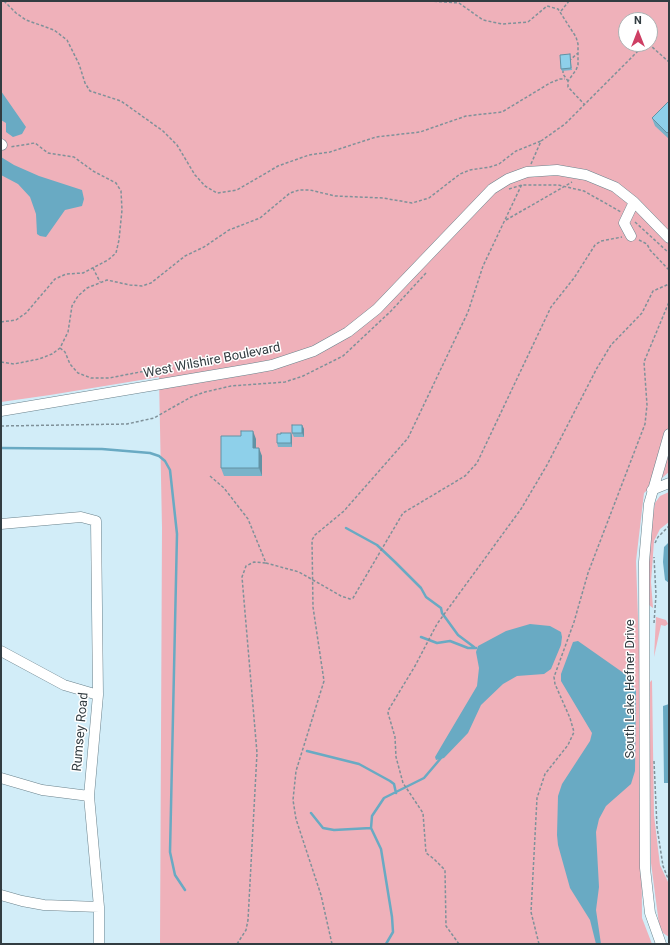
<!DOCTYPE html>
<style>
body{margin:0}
#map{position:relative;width:670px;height:945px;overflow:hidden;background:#d2edf8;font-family:Roboto,sans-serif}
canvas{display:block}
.frame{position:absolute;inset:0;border:2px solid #323c41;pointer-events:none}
.north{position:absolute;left:618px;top:12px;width:40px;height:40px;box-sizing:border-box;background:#fff;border:1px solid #adb1b3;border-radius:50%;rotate:0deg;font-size:11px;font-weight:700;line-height:16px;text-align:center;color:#323c41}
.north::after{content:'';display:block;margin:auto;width:14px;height:18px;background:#ce3f64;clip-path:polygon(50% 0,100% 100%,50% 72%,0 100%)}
</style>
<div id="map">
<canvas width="670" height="945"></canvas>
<div class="frame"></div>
<div class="north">N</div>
</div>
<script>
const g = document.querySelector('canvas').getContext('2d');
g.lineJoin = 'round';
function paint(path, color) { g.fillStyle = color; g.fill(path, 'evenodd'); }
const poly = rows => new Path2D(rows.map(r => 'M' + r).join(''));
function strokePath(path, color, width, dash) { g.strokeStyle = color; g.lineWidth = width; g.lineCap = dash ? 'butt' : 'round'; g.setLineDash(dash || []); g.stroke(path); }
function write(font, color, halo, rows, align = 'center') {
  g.font = font + ' Roboto,sans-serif'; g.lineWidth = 3; g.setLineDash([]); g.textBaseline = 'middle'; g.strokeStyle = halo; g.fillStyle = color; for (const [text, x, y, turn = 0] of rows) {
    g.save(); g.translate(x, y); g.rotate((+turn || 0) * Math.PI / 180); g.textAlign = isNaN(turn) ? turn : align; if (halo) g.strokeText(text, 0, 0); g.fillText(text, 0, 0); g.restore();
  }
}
paint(poly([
 [1,1,669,1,669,472,644,493,636,561,640,674,642,918,652,944,160,944,162,528,159,377,50,395,1,402],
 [626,20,650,20,650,44,626,44],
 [669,492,669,522,660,529,654,541,651,582,653,608,649,605,647,589,649,538,655,503,660,496],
 [656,617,666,620,668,624,665,626,661,625,654,657],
 [652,680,654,815,660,865,669,884,669,937,663,933,659,924,651,863,649,683]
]), '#efb1ba');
paint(poly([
 [1,91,26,127,22,134,13,137,6,132,6,123,1,120],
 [1,157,14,165,39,176,82,190,84,199,82,206,65,210,46,237,40,236,37,234,36,214,30,197,18,184,1,175],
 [669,542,669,583,665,580,663,562,664,547],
 [530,624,550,626,561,632,562,637,561,645,551,669,544,674,517,676,503,684,481,705,468,733,444,758,436,760,435,757,442,745,477,686,479,668,476,652,478,646,506,631],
 [578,641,625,674,636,690,635,771,631,784,606,806,599,819,596,832,599,887,596,910,601,944,596,944,590,920,570,888,558,845,557,835,558,796,562,784,590,741,592,733,561,681,561,674,573,642],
 [669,704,669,783,664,783,663,706]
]), '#69aac3');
strokePath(poly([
 [1,448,102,449,150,453,159,456,165,461,170,470,177,534,170,852,175,875,185,890],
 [346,528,377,545,395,562,421,588,426,597,441,608,442,613,458,635,474,647],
 [421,637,437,643,450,641,468,648,476,648],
 [307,751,359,764,390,781,394,784,396,793],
 [311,813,323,828,334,830,371,828],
 [386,944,393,932,392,917,381,849,371,828,372,816,384,798,424,778,441,758]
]), '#69aac3', 2.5);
const minor = poly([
 [1,144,2,145],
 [631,236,624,223,634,202],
 [1,411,250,369,272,365,314,351,348,332,377,309,492,189,508,179,527,172,557,170,586,175,615,187,634,202,669,238],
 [652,490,669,483],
 [1,524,81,517,96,521,98,695,89,796,99,907,99,944],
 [1,651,64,685,98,695],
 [1,778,42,790,89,796],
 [1,895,22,901,44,905,99,907],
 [661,944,650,913,645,868,644,562,649,504,669,434]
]);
strokePath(minor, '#6a828c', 11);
strokePath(poly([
 [4,1,16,13,26,20,54,30,67,40,79,64,85,83,90,91,121,101,163,131,177,145,195,175,205,186,217,193,237,190,278,166,309,155,330,152,376,137,420,132,466,116,502,112,550,83,560,79,565,79],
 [429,1,459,3,483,20,502,24,528,22,547,6,558,9,576,37,578,44,578,65,576,70,568,81,568,87,584,104],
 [561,11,569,1],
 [569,61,578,53],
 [563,70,563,74,568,81],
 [531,164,541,141,565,124,644,45,651,46,669,62],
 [509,189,522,185,558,185,584,191,621,212],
 [506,220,572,182],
 [635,222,669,253],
 [639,240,647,244,650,250,669,270],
 [93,268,100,282],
 [1,322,16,320,26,313,55,279,66,274,83,273,108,260,116,253,119,240,122,210,121,191,116,183,93,171,74,157,48,153,35,143,10,147],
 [60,348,65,352,70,364,78,373,91,378,109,378,171,366,197,359,207,359,211,361,213,366],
 [1,362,14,364,39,359,52,354,60,348,68,332,72,306,78,296,87,288,107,280,130,285,142,286,151,283,185,256,204,247,229,230,260,218,290,193,299,190,310,190,335,196,383,198,412,203,429,198,460,174,470,170,490,167,499,164,516,151,541,141],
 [1,426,127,424,154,418,191,397,205,392,231,386,285,382,303,376,343,356,391,311,426,273],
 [210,476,224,488,248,519,266,563,299,572,341,596,350,599,353,598,403,513,465,476,477,463,551,307,574,278,595,245,601,241,622,237],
 [655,543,658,537,669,526],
 [654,623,656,595,654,557],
 [654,761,657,827,663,866,669,881],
 [237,944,246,930,248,920,257,753,242,577,246,566,254,562,266,563],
 [332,944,321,895,296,819,293,800,296,771,324,681,313,607,312,540,315,535,344,511,408,438,468,312,483,266,522,184],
 [459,944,446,926,445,870,434,859,426,853,423,813,403,783,396,757,395,737,388,713,389,709,415,666,437,624,521,509,547,465,597,368,611,345,642,313,653,291,669,284],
 [539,944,531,912,537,798,545,774,568,745,574,732,570,718,555,684,554,677,574,622,588,573,645,424,647,405,644,362,669,302]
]), '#7f9199', 1.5, [3, 2]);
strokePath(minor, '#fff', 10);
paint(poly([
 [570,56,572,70,562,71,561,69],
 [669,101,669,139,655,126,652,118],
 [302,425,304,429,304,437,294,437,292,433],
 [291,433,292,437,292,447,278,447,277,443],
 [241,436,256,439,256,448,262,456,262,476,224,476,221,468]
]), '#7ab3c9');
paint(poly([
 [302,425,304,429,304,437,302,433],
 [253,431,256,439,256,456,253,448],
 [291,433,292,437,292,447,291,443],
 [259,448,262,456,262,476,259,468]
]), '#6392a4');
const building = poly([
 [570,54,571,68,561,69,560,55,570,54],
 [669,101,669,131,667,133,652,118,669,101],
 [292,425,302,425,302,433,292,433,292,425],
 [241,431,253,431,253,448,259,448,259,468,221,468,221,436,241,436,241,431],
 [281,433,291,433,291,443,277,443,277,434,281,434,281,433]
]);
paint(building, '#8ed0ea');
strokePath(building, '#6392a4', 1);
write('13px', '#323c41', '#fff', [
 ["West Wilshire Boulevard",212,361,-11],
 ["South Lake Hefner Drive",631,689,-90],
 ["Rumsey Road",81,732,-85]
]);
</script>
